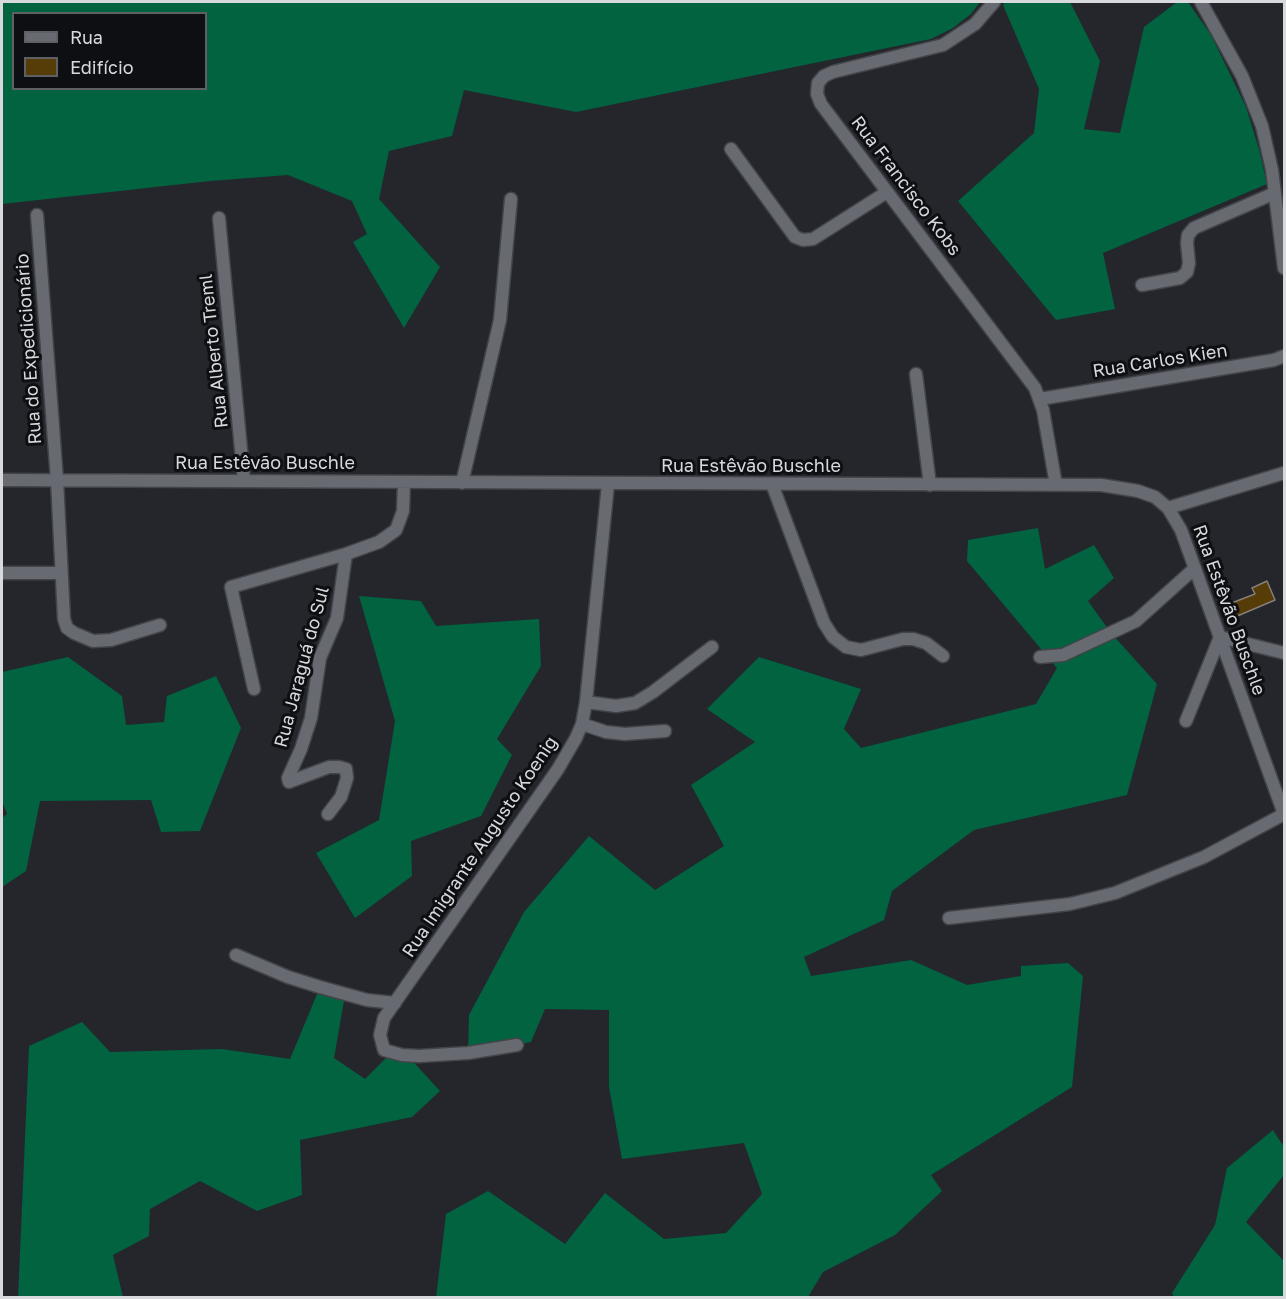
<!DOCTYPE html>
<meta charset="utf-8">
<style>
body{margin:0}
#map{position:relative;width:1286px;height:1299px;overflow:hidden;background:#24262c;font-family:"Golos Text",sans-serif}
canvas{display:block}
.frame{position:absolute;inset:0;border:3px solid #d8d9dd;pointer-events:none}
.legend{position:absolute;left:12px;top:12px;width:195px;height:78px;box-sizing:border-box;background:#0e0f12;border:2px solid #5f6063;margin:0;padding:8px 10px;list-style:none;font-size:18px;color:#d8d9dd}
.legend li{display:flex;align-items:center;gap:12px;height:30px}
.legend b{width:30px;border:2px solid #5f6063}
</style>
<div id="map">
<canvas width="1286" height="1299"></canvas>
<div class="frame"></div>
<ul class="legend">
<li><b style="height:8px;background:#686a72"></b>Rua</li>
<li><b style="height:16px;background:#563c07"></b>Edifício</li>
</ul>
</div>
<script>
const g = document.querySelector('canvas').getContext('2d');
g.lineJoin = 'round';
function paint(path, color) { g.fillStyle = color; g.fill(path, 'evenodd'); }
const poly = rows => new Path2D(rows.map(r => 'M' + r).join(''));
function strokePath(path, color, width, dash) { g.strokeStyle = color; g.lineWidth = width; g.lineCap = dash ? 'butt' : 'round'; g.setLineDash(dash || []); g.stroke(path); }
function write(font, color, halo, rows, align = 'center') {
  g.font = font + ' "Golos Text",sans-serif'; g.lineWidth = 6; g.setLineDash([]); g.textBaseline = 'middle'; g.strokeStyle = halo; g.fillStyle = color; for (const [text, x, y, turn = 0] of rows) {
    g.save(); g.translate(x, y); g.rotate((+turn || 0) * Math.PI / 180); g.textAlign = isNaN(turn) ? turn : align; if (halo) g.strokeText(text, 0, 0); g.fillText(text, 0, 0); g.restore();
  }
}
paint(poly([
 [2,2,980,2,971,14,953,28,931,39,576,112,464,90,452,136,389,151,379,199,440,267,404,328,353,242,367,234,352,201,288,175,210,181,2,204],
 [14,14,206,14,206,88,14,88],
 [1005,2,1070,2,1100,61,1084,129,1120,133,1144,27,1177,2,1188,2,1211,35,1246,107,1259,149,1267,184,1103,253,1115,309,1056,320,958,201,1034,133,1039,89,1003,5],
 [1038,528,1045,569,1094,545,1114,578,1088,601,1111,633,1157,684,1127,795,974,830,892,891,884,920,804,957,811,976,911,960,967,985,1021,976,1021,966,1068,963,1083,976,1072,1087,931,1175,942,1191,895,1235,823,1272,808,1297,436,1298,446,1214,488,1191,565,1244,605,1193,664,1239,726,1233,762,1194,744,1143,622,1159,609,1087,609,1010,545,1009,531,1042,468,1053,469,1015,524,912,589,836,655,890,724,846,691,785,755,742,707,709,759,657,861,689,844,729,861,748,1036,704,1057,668,967,561,968,540],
 [359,596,421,601,436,626,539,619,541,666,497,739,512,755,481,816,411,841,412,876,355,918,316,853,379,820,395,721],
 [68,657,122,696,126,725,164,722,167,696,216,676,241,728,200,831,161,832,151,800,40,801,26,871,2,887,2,818,7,814,2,801,2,672],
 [320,987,345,995,334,1058,365,1079,391,1053,407,1055,440,1091,412,1117,300,1140,302,1195,257,1211,200,1181,150,1209,149,1236,113,1255,123,1297,18,1298,29,1046,82,1022,110,1052,222,1049,290,1059],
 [1273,1130,1284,1147,1284,1175,1246,1222,1284,1261,1284,1297,1174,1297,1172,1293,1215,1225,1227,1168]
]), '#016340');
const building = poly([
 [1267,581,1275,600,1235,617,1229,604,1255,594,1252,588,1267,581]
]);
paint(building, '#563c07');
strokePath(building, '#847f78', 1.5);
const minor = poly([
 [994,2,975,24,943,45,833,72,824,76,818,83,817,94,821,104,1035,388,1043,410,1056,485],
 [1201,2,1242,76,1262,126,1272,170,1284,268],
 [731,149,795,237,803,240,813,239,887,192],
 [37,215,57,480,64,619,67,628,74,633,93,641,111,640,160,625],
 [219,218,244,481],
 [1142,285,1180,278,1187,272,1189,263,1187,243,1188,235,1194,228,1275,193],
 [916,374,930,485],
 [1040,399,1274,360,1284,356],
 [2,480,1101,485,1138,491,1155,497,1168,508,1181,530,1284,814],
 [462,483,500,320,511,199],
 [772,484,824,623,833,637,846,647,861,650,903,639,913,639,926,643,943,656],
 [1168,508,1284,473],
 [2,573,61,573],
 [1040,657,1063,655,1136,621,1195,568],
 [254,689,231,587,346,554],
 [586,702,616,706,635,703,653,692,712,647],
 [1186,721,1220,637,1284,653],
 [582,724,606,732,625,734,665,731],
 [328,814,341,797,347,778,346,769,339,767,329,767,289,782,288,778,301,749,311,718,320,658,337,618,346,554,379,542,396,530,403,511,404,482],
 [949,918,1070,904,1115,893,1204,857,1284,814],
 [236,955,288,977,320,987,367,1000,395,1003],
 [517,1045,468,1053,419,1056,402,1055,384,1050,380,1035,384,1018,558,769,576,738,582,724,586,702,608,484]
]);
strokePath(minor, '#434449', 15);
strokePath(minor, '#686a72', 12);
write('18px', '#d8d9dd', '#0e0f12', [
 ["Rua Francisco Kobs",906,186,53],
 ["Rua do Expedicionário",29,349,-94],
 ["Rua Alberto Treml",214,351,-96],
 ["Rua Carlos Kien",1160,361,-9],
 ["Rua Estêvão Buschle",265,463],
 ["Rua Estêvão Buschle",751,466],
 ["Rua Estêvão Buschle",1229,610,70],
 ["Rua Jaraguá do Sul",302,667,-75],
 ["Rua Imigrante Augusto Koenig",480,847,-56]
]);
</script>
